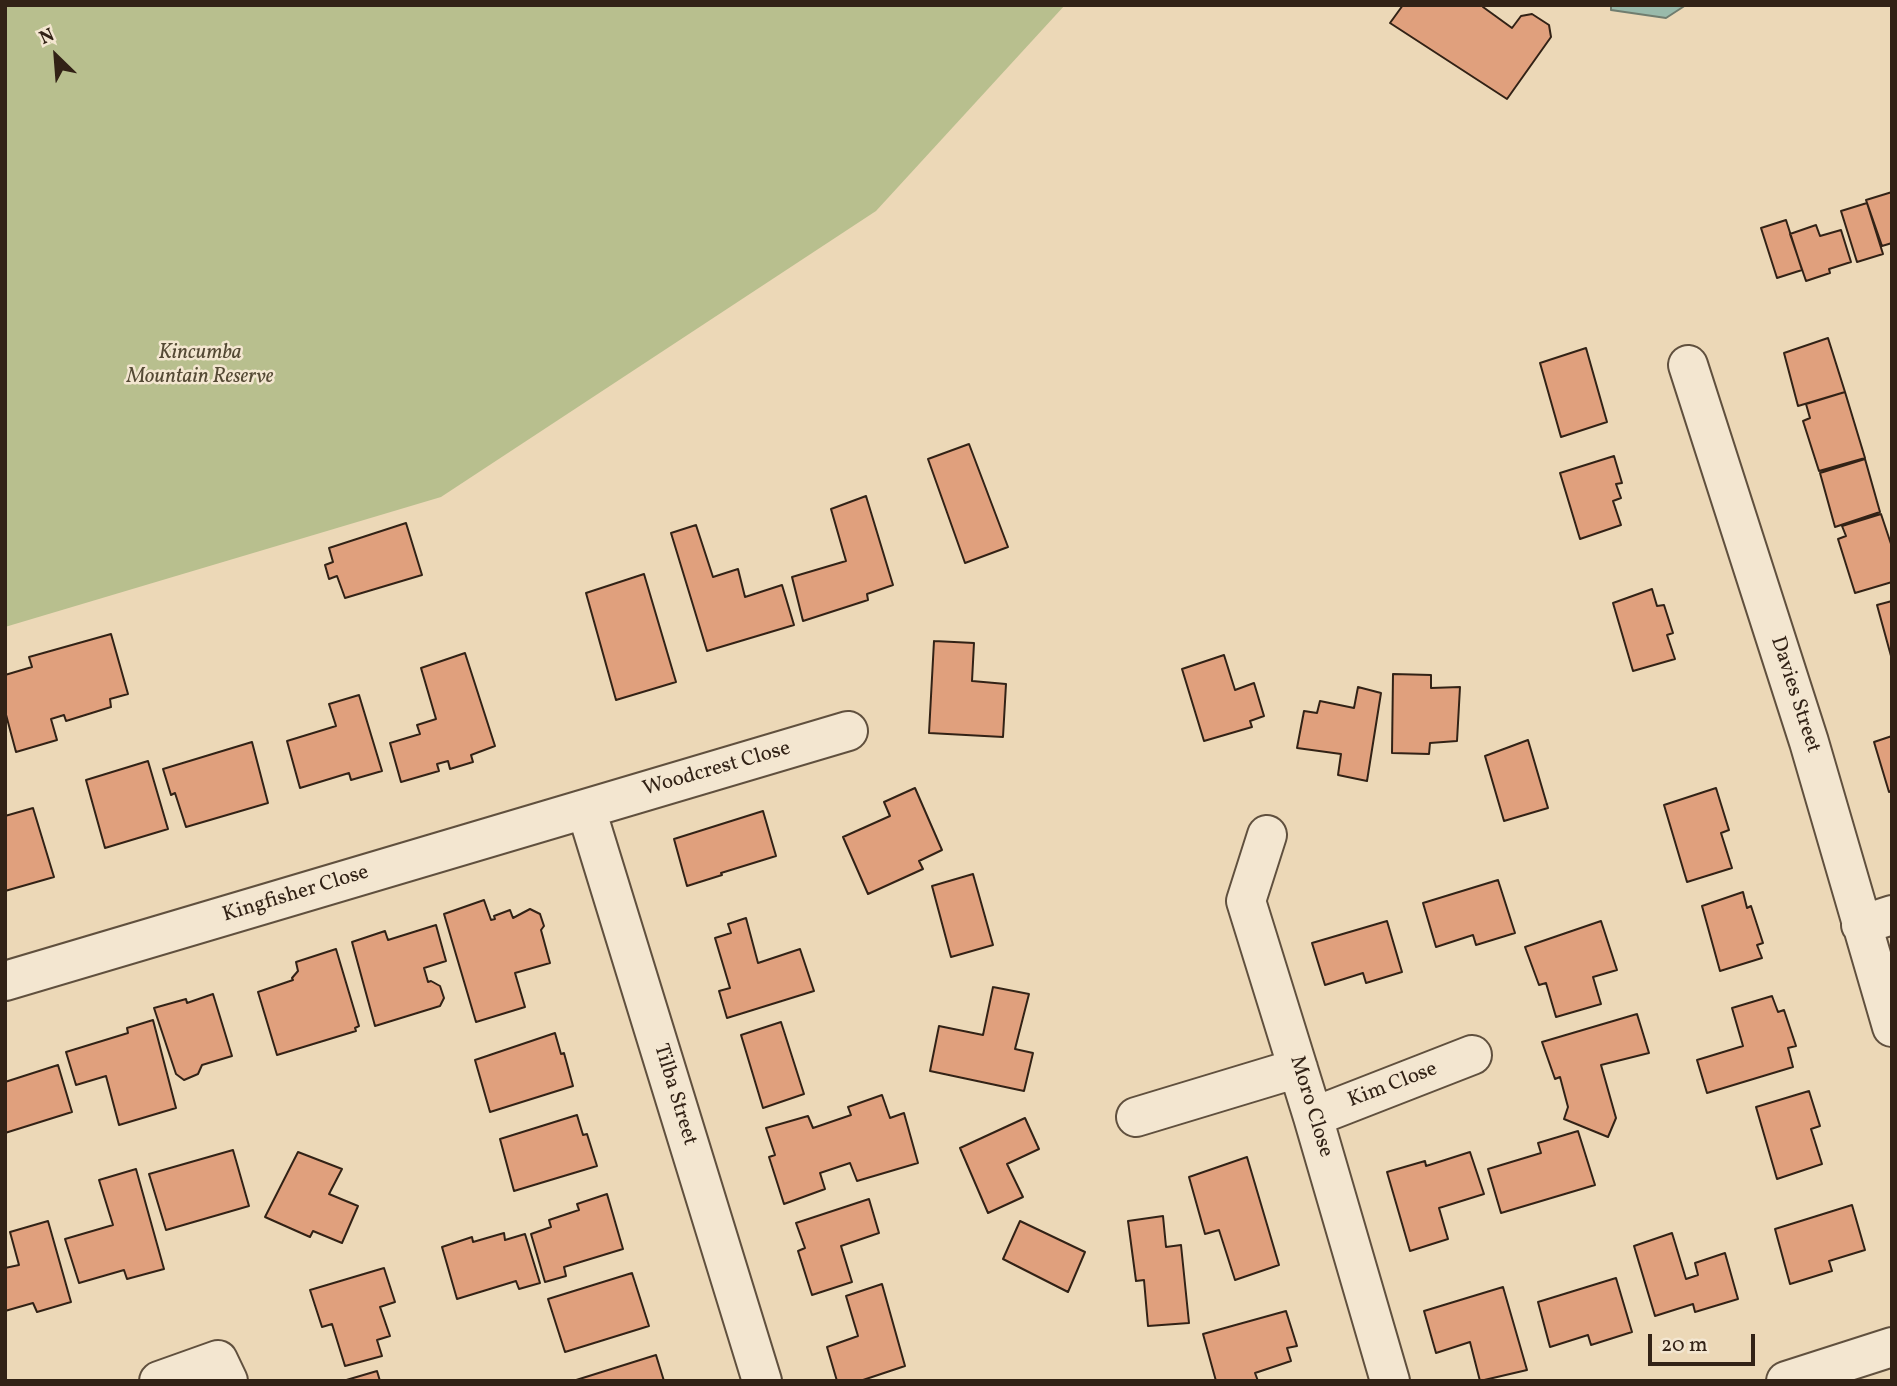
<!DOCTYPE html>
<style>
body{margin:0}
#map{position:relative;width:1897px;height:1386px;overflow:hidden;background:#ecd8b7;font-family:Vollkorn,serif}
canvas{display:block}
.frame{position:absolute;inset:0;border:7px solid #322216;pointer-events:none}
.north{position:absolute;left:21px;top:21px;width:70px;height:70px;-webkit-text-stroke:5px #f3e6d0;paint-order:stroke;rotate:335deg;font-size:19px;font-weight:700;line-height:28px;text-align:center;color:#322216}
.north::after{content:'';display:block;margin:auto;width:24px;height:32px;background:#322216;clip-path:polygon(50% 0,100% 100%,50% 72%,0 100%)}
.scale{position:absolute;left:1648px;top:1334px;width:107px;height:32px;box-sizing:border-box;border:4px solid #322216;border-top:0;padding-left:9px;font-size:21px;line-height:24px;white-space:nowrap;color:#322216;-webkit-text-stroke:5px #f3e6d0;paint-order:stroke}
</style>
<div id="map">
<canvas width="1897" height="1386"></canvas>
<div class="frame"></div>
<div class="north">N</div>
<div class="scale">20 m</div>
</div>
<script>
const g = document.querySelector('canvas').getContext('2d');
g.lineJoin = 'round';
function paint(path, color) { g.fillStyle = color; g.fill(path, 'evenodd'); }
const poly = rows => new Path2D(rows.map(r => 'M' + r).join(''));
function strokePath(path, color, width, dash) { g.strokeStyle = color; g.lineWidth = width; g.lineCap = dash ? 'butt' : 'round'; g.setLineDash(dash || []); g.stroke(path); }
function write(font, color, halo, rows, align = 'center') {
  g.font = font + ' Vollkorn,serif'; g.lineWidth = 5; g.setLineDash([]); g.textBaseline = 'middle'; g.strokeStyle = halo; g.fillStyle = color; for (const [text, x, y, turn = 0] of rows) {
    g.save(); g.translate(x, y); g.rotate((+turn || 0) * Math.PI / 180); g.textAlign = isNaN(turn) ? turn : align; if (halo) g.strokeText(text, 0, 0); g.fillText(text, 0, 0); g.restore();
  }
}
paint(poly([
 [5,5,1065,5,876,211,441,497,5,627]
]), '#b8bf8e');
const water = poly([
 [1611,5,1686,5,1666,18,1611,10,1611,5]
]);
paint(water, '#99baab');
strokePath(water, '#707d6f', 2);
const building = poly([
 [1403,5,1484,5,1483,7,1512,28,1521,16,1532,14,1549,25,1551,37,1507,99,1390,23,1403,5],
 [1892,192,1892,243,1882,246,1866,200,1892,192],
 [1867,203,1883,254,1857,262,1841,211,1867,203],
 [1786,220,1802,270,1777,278,1761,228,1786,220],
 [1816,225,1820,236,1841,230,1851,262,1829,269,1830,273,1806,281,1790,234,1816,225],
 [1828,338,1845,392,1798,406,1784,353,1828,338],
 [1586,348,1607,422,1561,437,1540,363,1586,348],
 [1845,392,1865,458,1819,471,1803,421,1810,418,1806,404,1845,392],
 [969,444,1008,547,965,563,928,459,969,444],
 [1614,456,1622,483,1616,484,1621,498,1613,501,1621,525,1580,539,1560,473,1614,456],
 [1865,459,1880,512,1835,527,1820,473,1865,459],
 [866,496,893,585,867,594,868,600,803,621,792,577,846,561,831,509,866,496],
 [1881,514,1892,547,1892,582,1855,593,1838,539,1846,536,1842,526,1881,514],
 [406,523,422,575,345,598,337,576,329,579,325,565,333,562,329,548,406,523],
 [696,525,713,577,738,569,745,597,782,585,794,625,707,651,671,533,696,525],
 [644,574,676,682,616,700,586,593,644,574],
 [1652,589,1657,606,1664,605,1673,633,1667,635,1675,659,1633,671,1613,603,1652,589],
 [1892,601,1892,656,1891,656,1877,605,1892,601],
 [111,634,128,694,110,699,111,707,66,721,64,715,51,719,57,740,16,752,5,711,5,675,32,667,29,657,111,634],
 [934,641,974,643,972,681,1006,684,1003,737,929,733,934,641],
 [465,653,495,746,471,755,473,762,450,769,448,761,437,764,439,771,401,782,390,743,420,734,417,725,436,719,421,668,465,653],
 [1224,655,1235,690,1254,683,1264,716,1250,721,1252,727,1204,741,1182,669,1224,655],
 [1393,674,1431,675,1431,688,1460,687,1457,741,1430,743,1429,754,1392,753,1393,674],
 [1358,687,1381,693,1367,781,1338,775,1341,754,1297,748,1304,711,1317,713,1320,701,1354,708,1358,687],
 [359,695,382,771,351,780,349,773,300,788,287,741,336,726,329,704,359,695],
 [1892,736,1892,791,1889,792,1874,742,1892,736],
 [1528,740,1548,808,1504,821,1485,756,1528,740],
 [252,742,268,803,186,827,175,793,171,795,163,769,252,742],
 [148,761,168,829,105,848,86,780,148,761],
 [915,788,942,850,919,861,923,869,868,894,843,837,890,816,884,802,915,788],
 [1716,788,1729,830,1721,833,1732,868,1687,882,1664,805,1716,788],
 [33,808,54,877,5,891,5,816,33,808],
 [763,811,776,856,721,873,722,875,687,886,674,839,763,811],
 [973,874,993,945,951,957,932,886,973,874],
 [1498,880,1515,933,1476,945,1473,935,1436,947,1423,903,1498,880],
 [1743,892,1747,908,1751,906,1763,943,1757,945,1762,958,1720,971,1702,906,1743,892],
 [484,900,491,920,495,919,494,916,510,910,513,918,530,909,540,914,544,926,541,930,550,963,515,973,525,1007,476,1022,444,914,484,900],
 [746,918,758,963,800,949,814,991,727,1018,719,991,730,988,715,938,731,933,728,924,746,918],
 [1387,921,1402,972,1366,983,1363,973,1325,985,1312,943,1387,921],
 [1601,921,1617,970,1593,977,1601,1004,1556,1017,1546,983,1539,985,1525,947,1601,921],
 [436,925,446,961,424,968,428,982,431,981,440,986,444,998,440,1006,375,1026,352,942,385,931,388,940,436,925],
 [336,949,359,1026,355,1028,356,1031,277,1055,258,992,293,980,292,978,298,971,296,962,336,949],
 [993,987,1029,994,1015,1049,1033,1053,1024,1091,930,1071,939,1026,983,1035,993,987],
 [213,994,232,1056,202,1065,198,1074,184,1080,176,1074,154,1008,186,999,187,1003,213,994],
 [1772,996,1778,1012,1784,1010,1796,1046,1788,1048,1793,1067,1707,1093,1697,1060,1743,1046,1732,1008,1772,996],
 [1637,1014,1649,1053,1601,1065,1616,1118,1608,1137,1564,1119,1568,1107,1560,1077,1555,1079,1542,1042,1637,1014],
 [153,1020,176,1108,119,1125,106,1076,76,1085,66,1052,128,1033,127,1028,153,1020],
 [781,1022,804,1094,763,1108,741,1035,781,1022],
 [555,1033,561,1054,564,1053,573,1086,490,1112,475,1060,555,1033],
 [58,1065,72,1112,5,1133,5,1082,58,1065],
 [1809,1091,1820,1126,1811,1129,1822,1164,1777,1179,1756,1107,1809,1091],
 [882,1095,890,1118,904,1113,918,1163,857,1181,850,1163,820,1173,825,1189,784,1204,769,1157,775,1155,766,1128,808,1116,813,1128,851,1115,848,1107,882,1095],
 [577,1115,583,1135,587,1134,597,1166,514,1191,500,1139,577,1115],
 [1025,1118,1039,1149,1007,1164,1023,1197,988,1213,960,1148,1025,1118],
 [1578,1131,1595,1185,1501,1213,1488,1169,1541,1153,1538,1143,1578,1131],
 [233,1150,249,1206,166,1230,149,1174,233,1150],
 [298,1152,342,1169,329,1194,358,1206,342,1243,313,1231,310,1237,265,1217,298,1152],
 [1470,1152,1484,1194,1439,1208,1448,1239,1410,1251,1387,1172,1425,1161,1426,1166,1470,1152],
 [1247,1157,1279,1265,1235,1280,1219,1230,1205,1234,1189,1177,1247,1157],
 [136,1169,164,1269,127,1279,124,1270,79,1283,65,1239,113,1225,99,1180,136,1169],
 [607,1194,623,1249,564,1267,566,1276,545,1282,531,1234,551,1227,549,1220,579,1210,577,1204,607,1194],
 [869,1199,879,1233,841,1246,852,1282,812,1295,798,1251,805,1248,796,1223,869,1199],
 [1852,1205,1865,1250,1829,1261,1832,1271,1790,1284,1775,1229,1852,1205],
 [1163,1216,1166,1247,1181,1245,1189,1323,1148,1326,1144,1280,1136,1281,1128,1221,1163,1216],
 [48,1221,71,1302,37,1312,33,1303,5,1311,5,1268,19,1265,10,1232,48,1221],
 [1020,1221,1085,1252,1068,1292,1003,1259,1020,1221],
 [504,1233,505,1240,525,1234,540,1283,519,1289,516,1281,457,1299,442,1247,472,1237,473,1242,504,1233],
 [1672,1233,1686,1279,1698,1275,1695,1263,1725,1253,1738,1299,1695,1312,1693,1304,1655,1316,1634,1246,1672,1233],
 [384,1268,395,1302,380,1307,390,1336,377,1340,382,1356,345,1366,332,1324,322,1327,310,1290,384,1268],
 [632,1273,649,1326,565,1352,548,1299,632,1273],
 [1616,1278,1632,1332,1591,1345,1588,1335,1550,1347,1538,1302,1616,1278],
 [882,1284,905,1366,860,1381,837,1381,827,1347,858,1336,846,1296,882,1284],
 [1503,1287,1527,1370,1480,1381,1470,1342,1436,1353,1424,1311,1503,1287],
 [1286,1311,1297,1346,1287,1348,1291,1361,1255,1373,1258,1381,1216,1381,1203,1334,1286,1311],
 [656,1355,664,1381,573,1381,656,1355],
 [377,1371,380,1381,343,1381,377,1371]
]);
paint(building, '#e0a07d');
strokePath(building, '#322216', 2);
const street = poly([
 [1688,365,1809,742,1892,1027],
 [586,809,762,1381],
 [1267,835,1246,901,1313,1117,1390,1381],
 [1861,925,1892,915],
 [5,981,848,731],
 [1136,1117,1298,1068],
 [1313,1117,1472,1055],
 [159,1381,218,1360,228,1381],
 [1786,1381,1892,1347]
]);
strokePath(street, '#60503e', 42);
strokePath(street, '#f3e6d0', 38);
write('italic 21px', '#544934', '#f3e6d0', [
 ["Kincumba",200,354],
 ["Mountain Reserve",200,378]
]);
write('21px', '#322216', '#f3e6d0', [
 ["Davies Street",1794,695,72],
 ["Woodcrest Close",717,770,-16],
 ["Kingfisher Close",296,895,-17],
 ["Kim Close",1393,1086,-21],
 ["Tilba Street",674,1095,73],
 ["Moro Close",1310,1107,73]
]);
</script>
